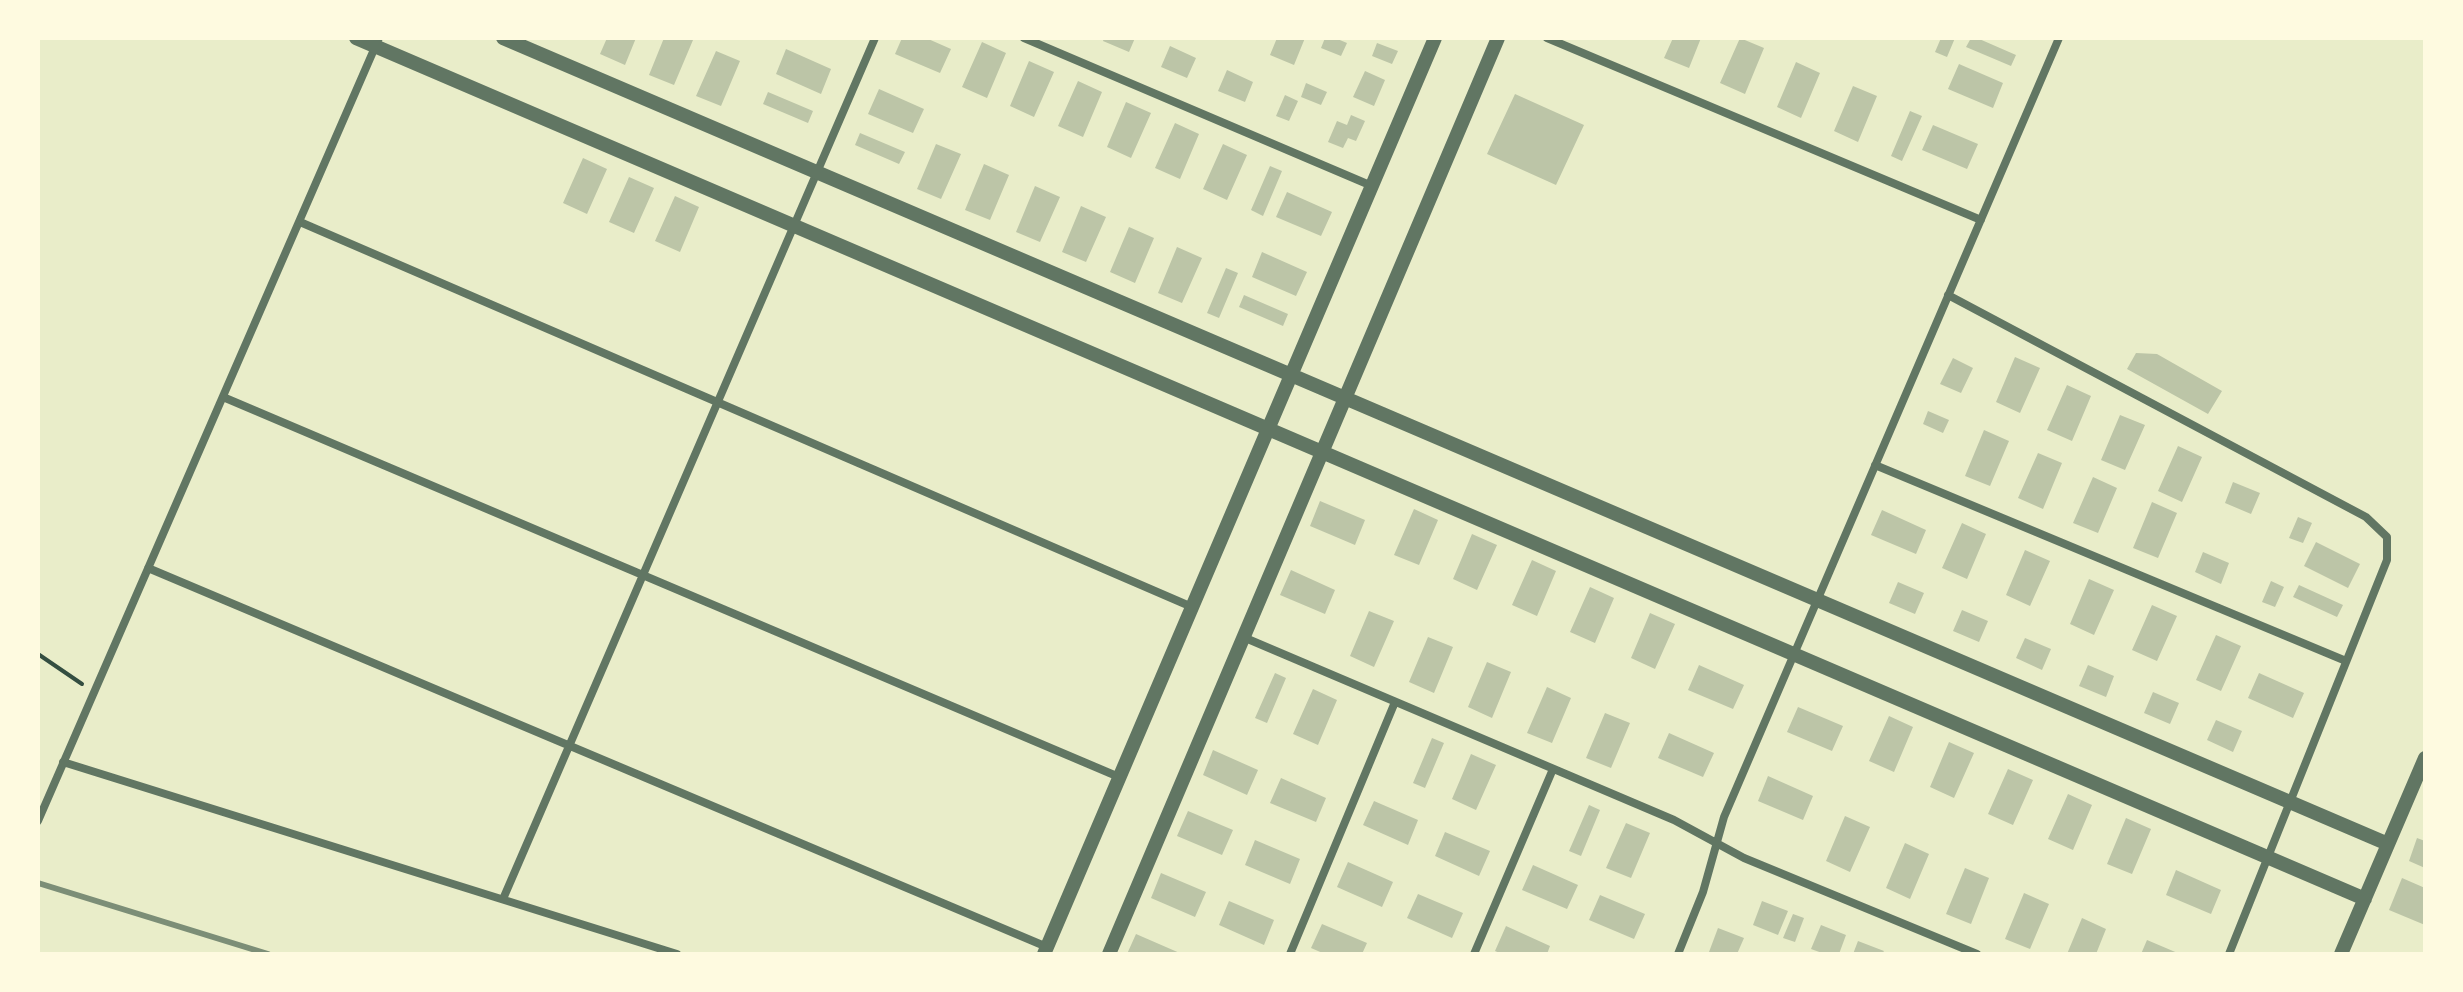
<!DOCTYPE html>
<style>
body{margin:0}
#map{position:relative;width:2463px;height:992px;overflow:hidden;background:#e9edc9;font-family:"Nunito Sans",sans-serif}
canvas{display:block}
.frame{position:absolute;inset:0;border:40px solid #fefae0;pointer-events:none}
</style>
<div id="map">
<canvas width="2463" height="992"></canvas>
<div class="frame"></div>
</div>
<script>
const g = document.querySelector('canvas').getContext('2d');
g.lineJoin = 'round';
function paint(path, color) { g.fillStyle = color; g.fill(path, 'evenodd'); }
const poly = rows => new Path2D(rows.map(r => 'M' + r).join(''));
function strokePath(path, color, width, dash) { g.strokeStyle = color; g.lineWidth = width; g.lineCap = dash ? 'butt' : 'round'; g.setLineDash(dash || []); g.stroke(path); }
paint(poly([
 [607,38,636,38,625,65,600,54],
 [664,38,693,40,674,85,649,75],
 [902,38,926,38,951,49,940,73,895,54],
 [1104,38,1135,38,1129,52,1103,41],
 [1277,38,1305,38,1294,65,1270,55],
 [1325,38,1335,38,1347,43,1341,56,1321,48],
 [1673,38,1701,38,1689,68,1664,58],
 [1740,38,1764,48,1745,94,1720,83],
 [1941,38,1955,38,1947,57,1935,52],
 [1971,38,1977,38,2016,55,2011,66,1966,47],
 [982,42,1006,53,987,98,962,87],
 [1377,43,1398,51,1392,64,1372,56],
 [1170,46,1196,58,1187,78,1161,67],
 [786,49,831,69,821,94,776,74],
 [716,51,740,61,721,106,696,96],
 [1029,61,1054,72,1034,117,1010,106],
 [1796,62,1820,73,1801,118,1777,107],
 [1959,64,2003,83,1993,108,1948,89],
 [1227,70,1253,82,1245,102,1218,91],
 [1365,71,1385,80,1374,106,1353,97],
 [1078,81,1102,92,1083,137,1058,126],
 [1306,83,1327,92,1321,105,1301,97],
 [1853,86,1877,96,1858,142,1834,131],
 [879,89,924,109,913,133,868,114],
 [768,92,813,111,808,123,763,104],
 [1515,94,1584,125,1556,185,1487,154],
 [1285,95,1298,101,1289,121,1276,116],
 [1126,102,1151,113,1131,158,1107,147],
 [1910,111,1922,116,1902,161,1891,156],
 [1351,115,1365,121,1356,141,1348,138,1343,148,1328,142,1337,121,1347,125],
 [1175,123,1199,134,1180,179,1155,168],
 [1933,125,1978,144,1967,169,1922,150],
 [860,133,905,152,899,164,855,145],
 [936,144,961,154,941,199,917,189],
 [1223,144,1247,155,1227,200,1203,189],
 [583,158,607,169,587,214,563,203],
 [984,164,1009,175,990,220,965,210],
 [1270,166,1282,171,1263,216,1251,210],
 [629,177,654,188,634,233,609,222],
 [1035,186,1060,197,1040,242,1016,232],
 [1287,192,1332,212,1321,236,1276,217],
 [675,196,699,207,680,252,655,241],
 [1081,206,1106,217,1086,262,1062,252],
 [1129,227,1154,238,1135,283,1110,272],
 [1177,247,1202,258,1182,303,1158,293],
 [1262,252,1307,272,1296,296,1252,277],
 [1226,268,1238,273,1219,318,1207,313],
 [1244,295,1288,314,1283,326,1239,307],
 [2136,353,2157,354,2222,391,2208,414,2127,369],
 [2015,357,2040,368,2020,413,1996,402],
 [1953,358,1973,368,1961,393,1940,384],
 [2067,385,2091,396,2072,441,2047,430],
 [1928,411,1949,420,1943,433,1923,424],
 [2120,415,2145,425,2125,470,2101,460],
 [1984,430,2009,441,1990,486,1965,476],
 [2178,446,2202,457,2182,502,2158,491],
 [2038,453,2062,463,2043,509,2018,498],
 [2093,477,2117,488,2098,533,2073,523],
 [2233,482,2260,493,2251,514,2225,503],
 [1320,501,1365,520,1355,545,1310,526],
 [2152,502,2177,513,2158,558,2133,548],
 [1414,509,1438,520,1419,565,1394,555],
 [1882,510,1926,530,1916,554,1871,535],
 [2298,517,2312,523,2303,543,2289,538],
 [1962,523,1986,534,1967,579,1942,568],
 [1472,534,1497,545,1477,590,1453,579],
 [2316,542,2360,564,2348,588,2304,566],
 [2025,550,2050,561,2030,606,2006,595],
 [2203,552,2229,563,2221,584,2195,572],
 [1532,560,1556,571,1537,616,1512,605],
 [1291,570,1335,590,1325,614,1280,595],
 [2089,579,2114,590,2094,635,2070,624],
 [2271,581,2284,587,2275,607,2262,602],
 [1898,582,1924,593,1915,614,1889,603],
 [2299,585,2343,605,2337,617,2293,597],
 [1590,587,1614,598,1595,643,1570,632],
 [2152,605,2177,616,2157,661,2132,650],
 [1962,610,1988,621,1979,642,1953,631],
 [1369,611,1394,621,1374,667,1350,656],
 [1650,613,1675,624,1655,669,1631,658],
 [2216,635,2241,646,2221,691,2196,680],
 [1428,637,1453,647,1434,693,1409,682],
 [2025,638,2051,649,2042,670,2016,658],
 [1487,662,1511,672,1492,718,1468,707],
 [1699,665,1744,685,1733,709,1688,690],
 [2088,665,2114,676,2106,697,2079,686],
 [1275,673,1286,678,1267,723,1255,718],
 [2259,673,2304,693,2293,718,2248,698],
 [1547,687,1571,698,1552,743,1527,733],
 [1313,689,1337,700,1318,745,1293,734],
 [2153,692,2179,703,2170,724,2144,713],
 [1798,707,1843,726,1832,751,1787,732],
 [1605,713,1630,723,1611,768,1586,758],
 [1889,716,1913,727,1894,772,1869,761],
 [2216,720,2242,731,2233,752,2207,740],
 [1669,733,1714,753,1703,777,1658,758],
 [1432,738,1444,743,1425,788,1413,783],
 [1949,742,1974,753,1954,798,1930,787],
 [1213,750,1258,770,1247,795,1203,775],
 [1471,754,1496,765,1476,810,1452,799],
 [2008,769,2033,780,2013,825,1988,814],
 [1768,776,1813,796,1803,820,1758,801],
 [1281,778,1326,798,1316,822,1270,803],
 [2068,794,2092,805,2073,850,2048,839],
 [1374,801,1418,820,1408,845,1363,825],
 [1589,805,1600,810,1581,856,1569,851],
 [1188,811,1233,830,1222,855,1177,836],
 [1845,816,1870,827,1850,872,1826,861],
 [2126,818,2151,829,2132,874,2107,864],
 [1626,823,1650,833,1631,878,1606,868],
 [1445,832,1490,851,1479,876,1435,856],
 [2417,838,2425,841,2425,868,2409,861],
 [1255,840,1300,859,1290,884,1245,865],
 [1905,843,1929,854,1910,899,1886,888],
 [1348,862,1393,882,1382,907,1337,887],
 [1533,865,1578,885,1567,909,1522,890],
 [1965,868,1989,878,1971,924,1946,914],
 [2176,870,2221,890,2211,914,2166,895],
 [1161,873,1206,892,1195,917,1151,898],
 [2402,878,2425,888,2425,925,2389,910],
 [2024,893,2049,904,2030,949,2005,939],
 [1418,894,1463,913,1452,938,1407,918],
 [1600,895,1645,914,1634,939,1589,920],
 [1229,901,1274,920,1264,945,1219,925],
 [1762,901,1788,911,1778,935,1753,925],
 [1793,914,1804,918,1795,942,1783,938],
 [2082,918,2106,929,2096,954,2067,954],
 [1322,924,1367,943,1362,954,1325,954,1311,948],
 [1821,925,1846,935,1839,954,1825,954,1811,949],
 [1506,926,1550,946,1547,954,1502,954,1495,951],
 [1718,928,1744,938,1737,954,1709,952],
 [1136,934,1182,954,1127,954],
 [2147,940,2180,954,2141,954],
 [1858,941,1884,951,1882,954,1853,954]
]), '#bcc5a7');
strokePath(poly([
 [38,654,82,684]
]), '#344e41', 4);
strokePath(poly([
 [1024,38,1372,186],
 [1547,38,1981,220],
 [300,222,1192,607],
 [1948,295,2366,517,2387,537,2387,560,2229,954],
 [223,397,1119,777],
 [1875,465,2346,661],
 [148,568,1047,947],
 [1243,637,1674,820,1744,858,1977,954],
 [63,762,677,954],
 [38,821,379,38],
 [503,899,875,38],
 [1290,954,1395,702],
 [1474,954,1553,769],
 [1678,954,1703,892,1724,817,2059,38]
]), '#617663', 8);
strokePath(poly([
 [356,38,2365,899],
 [503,38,2388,844],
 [1044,954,1435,38],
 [1109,954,1498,38],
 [2341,954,2425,758]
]), '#617663', 14);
strokePath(poly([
 [38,883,268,954]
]), '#7c8e77', 6);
</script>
